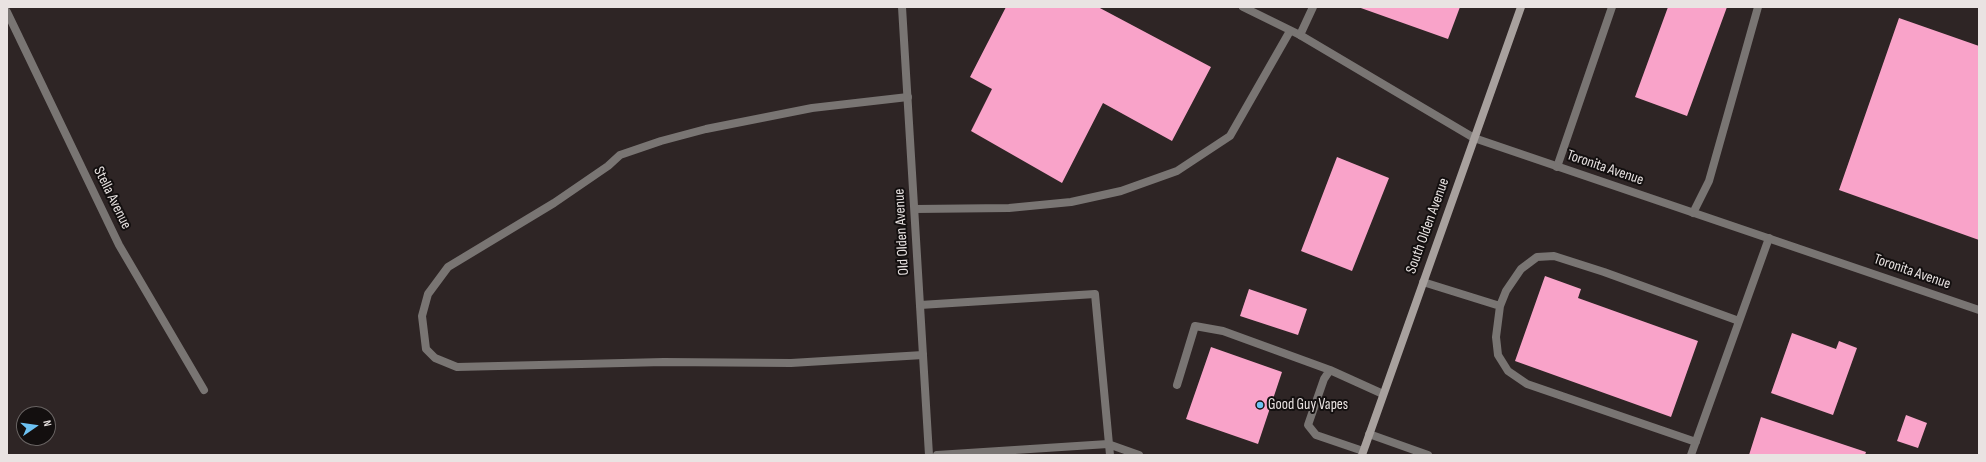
<!DOCTYPE html>
<style>
body{margin:0}
#map{position:relative;width:1986px;height:462px;overflow:hidden;background:#2e2525;font-family:"Sofia Sans Condensed",sans-serif}
canvas{display:block}
.frame{position:absolute;inset:0;border:8px solid #e9e3e2;pointer-events:none}
.north{position:absolute;left:16px;top:406px;width:40px;height:40px;box-sizing:border-box;background:#130f0f;border:1px solid #696463;border-radius:50%;rotate:77deg;font-size:11px;font-weight:700;line-height:16px;text-align:center;color:#e9e3e2}
.north::after{content:'';display:block;margin:auto;width:14px;height:18px;background:#6dc2f3;clip-path:polygon(50% 0,100% 100%,50% 72%,0 100%)}
</style>
<div id="map">
<canvas width="1986" height="462"></canvas>
<div class="frame"></div>
<div class="north">N</div>
</div>
<script>
const g = document.querySelector('canvas').getContext('2d');
g.lineJoin = 'round';
function paint(path, color) { g.fillStyle = color; g.fill(path, 'evenodd'); }
const poly = rows => new Path2D(rows.map(r => 'M' + r).join(''));
function strokePath(path, color, width, dash) { g.strokeStyle = color; g.lineWidth = width; g.lineCap = dash ? 'butt' : 'round'; g.setLineDash(dash || []); g.stroke(path); }
function write(font, color, halo, rows, align = 'center') {
  g.font = font + ' "Sofia Sans Condensed",sans-serif'; g.lineWidth = 4; g.setLineDash([]); g.textBaseline = 'middle'; g.strokeStyle = halo; g.fillStyle = color; for (const [text, x, y, turn = 0] of rows) {
    g.save(); g.translate(x, y); g.rotate((+turn || 0) * Math.PI / 180); g.textAlign = isNaN(turn) ? turn : align; if (halo) g.strokeText(text, 0, 0); g.fillText(text, 0, 0); g.restore();
  }
}
paint(poly([
 [1006,7,1098,7,1211,67,1172,141,1103,103,1062,183,971,131,992,89,970,77],
 [1358,7,1460,7,1448,39],
 [1668,7,1727,7,1687,116,1635,97],
 [1899,18,1979,46,1979,240,1839,190],
 [1337,157,1389,178,1352,271,1301,251],
 [1545,276,1581,289,1578,298,1698,341,1671,417,1515,361],
 [1249,289,1307,309,1298,335,1240,316],
 [1792,333,1836,349,1839,341,1857,348,1833,415,1771,393],
 [1211,347,1282,372,1258,444,1186,419],
 [1906,415,1927,423,1918,448,1897,441],
 [1761,417,1866,452,1865,455,1749,455]
]), '#f9a3c9');
strokePath(poly([
 [1300,35,1313,7],
 [908,97,812,108,706,129,661,141,620,155,608,166,554,203,448,267,428,294,422,316,426,349,435,358,457,367,664,362,791,363,923,355],
 [1557,167,1612,7],
 [915,209,1009,208,1071,202,1121,191,1177,171,1230,136,1290,31],
 [1693,213,1709,181,1758,7],
 [1423,282,1500,306],
 [920,305,1095,294,1110,455],
 [1330,370,1324,379,1308,425,1316,435,1363,451],
 [1177,385,1195,326,1223,331,1330,370,1383,394],
 [1696,442,1527,384,1508,371,1498,355,1496,337,1500,306,1506,291,1521,269,1537,257,1554,256,1604,272,1739,321],
 [937,455,1108,444,1139,455],
 [1691,455,1769,238]
]), '#797573', 8);
strokePath(poly([
 [902,7,929,455],
 [1243,7,1300,35,1474,138,1979,310],
 [7,12,119,245,204,390],
 [1369,434,1428,455]
]), '#797573', 8);
strokePath(poly([
 [1362,455,1521,7]
]), '#a8a19e', 8);
for (const [x, y, r, color] of [
 [1260,405,4,"#6dc2f3"]
]) { const dot = new Path2D(); dot.arc(x, y, r, 0, 2 * Math.PI); g.fillStyle = color; g.fill(dot); strokePath(dot, '#130f0f', 1.5); }
write('15px', '#e9e3e2', '#130f0f', [
 ["Toronita Avenue",1605,168,19],
 ["Stella Avenue",112,198,64],
 ["South Olden Avenue",1428,226,-70],
 ["Old Olden Avenue",902,232,-93],
 ["Toronita Avenue",1912,272,19]
]);
write('15px', '#e9e3e2', '#130f0f', [
 ["Good Guy Vapes",1268,405]
], 'left');
</script>
